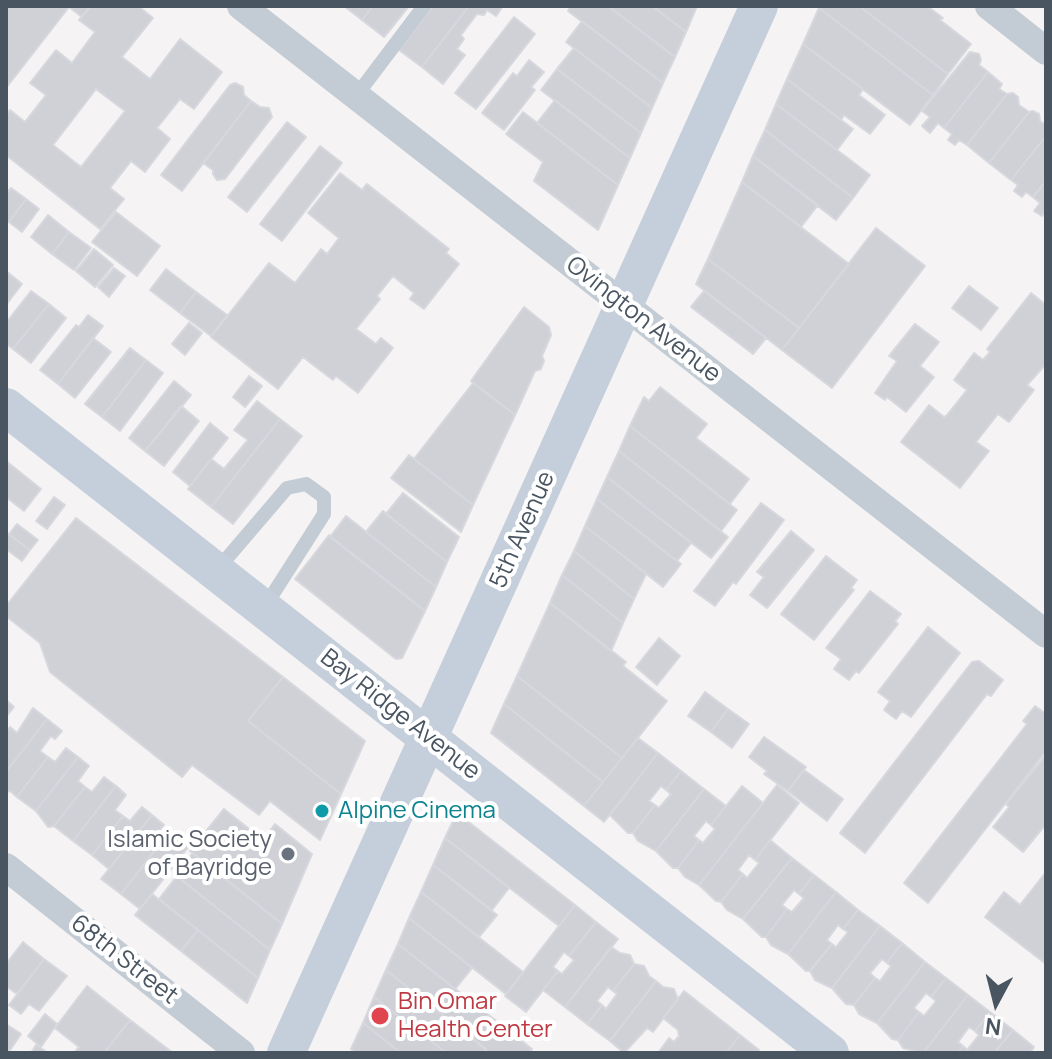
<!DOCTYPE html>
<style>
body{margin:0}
#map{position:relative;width:1052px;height:1059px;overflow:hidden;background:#f5f3f3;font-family:Manrope,sans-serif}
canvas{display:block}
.frame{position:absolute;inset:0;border:8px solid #495561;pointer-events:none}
.north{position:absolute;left:956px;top:963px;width:80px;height:80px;-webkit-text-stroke:6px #fff;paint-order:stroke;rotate:187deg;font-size:22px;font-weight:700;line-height:32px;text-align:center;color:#495561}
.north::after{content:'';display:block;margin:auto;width:28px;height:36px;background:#495561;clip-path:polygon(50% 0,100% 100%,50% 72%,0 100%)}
</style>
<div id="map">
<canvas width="1052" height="1059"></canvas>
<div class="frame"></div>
<div class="north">N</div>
</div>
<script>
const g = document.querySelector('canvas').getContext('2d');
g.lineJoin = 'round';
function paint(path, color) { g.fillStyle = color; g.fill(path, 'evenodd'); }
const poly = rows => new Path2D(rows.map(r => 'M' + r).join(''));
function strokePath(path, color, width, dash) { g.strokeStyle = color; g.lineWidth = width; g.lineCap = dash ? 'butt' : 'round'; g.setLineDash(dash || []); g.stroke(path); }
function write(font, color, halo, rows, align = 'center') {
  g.font = font + ' Manrope,sans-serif'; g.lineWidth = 8; g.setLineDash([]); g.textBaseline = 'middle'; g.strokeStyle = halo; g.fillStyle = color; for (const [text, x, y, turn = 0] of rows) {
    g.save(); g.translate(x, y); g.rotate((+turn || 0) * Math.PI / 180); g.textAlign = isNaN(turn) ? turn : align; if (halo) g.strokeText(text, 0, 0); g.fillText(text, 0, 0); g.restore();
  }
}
const building = poly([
 [10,6,90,6,82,17,69,7,6,88,6,9,10,6],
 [91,6,138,6,153,18,122,57,150,79,180,39,222,72,194,109,180,99,157,128,170,139,145,172,131,161,110,188,124,199,100,229,6,155,6,115,10,110,25,122,46,95,30,83,56,50,72,63,95,32,79,20,91,6],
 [96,89,125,111,81,167,53,145,96,89],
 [344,6,373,6,362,20,344,6],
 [373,6,409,6,384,37,362,20,373,6],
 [433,6,469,6,422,67,399,50,433,6],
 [469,6,503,6,496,16,487,10,484,15,477,14,461,35,464,39,457,49,465,55,443,84,422,67,469,6],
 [571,6,608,6,675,57,663,83,568,11,571,6],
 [614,6,652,6,686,32,675,57,612,9,614,6],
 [652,6,697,6,686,32,652,6],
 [820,6,859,6,948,74,933,95,819,8,820,6],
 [859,6,927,6,943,18,940,20,971,44,948,74,859,6],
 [819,8,933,95,910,125,803,44,819,8],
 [514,17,535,34,476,109,455,93,514,17],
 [582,21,663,83,652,108,566,42,582,21],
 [803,44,863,89,859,95,885,115,870,134,844,115,841,120,787,79,803,44],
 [574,48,652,108,641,133,557,69,574,48],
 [970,52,979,54,981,60,979,65,988,72,944,128,938,123,930,133,922,126,930,117,922,111,970,52],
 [529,60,544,72,531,87,535,90,504,130,482,113,513,73,517,76,529,60],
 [557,69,641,133,630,158,541,90,557,69],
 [988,72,1002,84,999,89,1007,94,967,145,959,140,955,145,948,140,952,134,944,128,988,72],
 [787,79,853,129,837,150,776,104,787,79],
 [235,83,243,87,244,95,251,101,182,191,161,175,230,85,235,83],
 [1013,93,1018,97,1019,105,1029,112,989,163,967,145,1007,94,1013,93],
 [555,100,630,158,618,185,537,123,555,100],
 [251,101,260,107,269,108,272,117,225,179,217,180,213,174,213,170,203,163,251,101],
 [776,104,870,175,853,198,765,130,776,104],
 [1033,111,1039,114,1040,121,1046,125,1046,136,1011,180,989,163,1029,112,1033,111],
 [523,112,618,185,598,230,534,181,543,162,506,134,523,112],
 [287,122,306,137,247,212,228,197,287,122],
 [765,130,853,198,836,220,753,156,765,130],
 [1046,136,1046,181,1033,197,1026,192,1022,197,1014,191,1018,185,1011,180,1046,136],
 [320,146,342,163,282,241,260,224,320,146],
 [753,156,818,205,801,227,742,182,753,156],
 [340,173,362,190,367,184,449,249,446,253,459,264,424,309,410,299,414,293,393,276,377,296,380,299,356,329,376,344,381,338,393,348,358,393,336,376,333,380,303,357,278,389,211,337,269,263,295,283,321,249,327,254,339,238,308,213,340,173],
 [1046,181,1046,210,1042,216,1034,211,1040,203,1033,197,1046,181],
 [742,182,849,264,799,328,708,259,742,182],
 [11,188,26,199,9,222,6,220,6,194,11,188],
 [26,199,39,209,22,232,9,222,26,199],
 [116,212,160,246,137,276,92,242,116,212],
 [48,215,69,232,52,254,31,237,48,215],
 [876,228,925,266,832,388,782,350,876,228],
 [69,232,91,248,74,270,52,254,69,232],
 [94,249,113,265,95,287,76,271,94,249],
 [708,259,799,328,782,350,696,284,708,259],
 [114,268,125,276,109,297,98,287,114,268],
 [166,269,196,292,180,313,150,290,166,269],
 [6,271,22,284,6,305,6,271],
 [969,286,998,308,981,330,952,308,969,286],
 [31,291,49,304,13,349,6,343,6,323,31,291],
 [704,291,766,338,753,354,691,307,704,291],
 [196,292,227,315,211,336,180,313,196,292],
 [1031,293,1046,305,1046,364,1027,385,1034,390,1009,422,998,414,976,442,989,451,960,488,901,442,929,405,944,417,947,415,967,390,954,380,974,353,983,360,990,352,987,349,1031,293],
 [49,304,66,318,31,363,13,349,49,304],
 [524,307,549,327,551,335,542,356,544,361,541,369,535,371,515,415,471,381,524,307],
 [88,315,103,326,58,384,40,370,76,325,79,327,88,315],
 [189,323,202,333,185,355,172,344,189,323],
 [915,324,939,342,920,366,934,377,906,412,887,397,885,400,875,393,897,361,889,356,915,324],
 [93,338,111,352,75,398,58,384,93,338],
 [130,348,146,360,102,417,85,404,130,348],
 [146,360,163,373,120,431,102,417,146,360],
 [249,376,262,386,245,407,233,397,249,376],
 [174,381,191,395,145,451,129,438,174,381],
 [473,383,515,415,473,505,414,459,473,383],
 [660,387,707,424,696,438,749,479,730,504,630,426,644,397,649,401,660,387],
 [257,401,280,419,211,507,188,489,211,459,224,469,248,440,234,430,257,401],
 [181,406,199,421,164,466,145,451,181,406],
 [280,419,302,436,233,524,211,507,280,419],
 [210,423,228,438,190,486,173,472,210,423],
 [630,426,737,510,721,531,619,451,630,426],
 [619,451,728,537,711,558,607,477,619,451],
 [409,455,473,505,461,532,391,478,409,455],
 [6,461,41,489,24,511,6,497,6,461],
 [607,477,691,543,677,561,597,499,607,477],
 [403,493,459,537,447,562,386,514,403,493],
 [54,497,65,505,47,529,36,521,54,497],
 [597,499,681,564,663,587,585,526,597,499],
 [761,503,784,520,736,584,733,582,715,606,694,591,761,503],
 [383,511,447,562,436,587,366,532,383,511],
 [346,516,436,587,425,611,330,537,346,516],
 [76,518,283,677,248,721,341,794,320,840,270,801,259,815,192,765,182,777,50,672,40,643,6,616,6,606,76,518],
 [17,524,38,540,30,550,9,534,17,524],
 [585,526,646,574,634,599,574,551,585,526],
 [791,531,814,550,767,608,750,595,764,577,757,572,791,531],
 [9,534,30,550,22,561,6,549,6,538,9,534],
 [329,535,425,611,402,658,396,659,295,579,329,535],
 [574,551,634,599,623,623,562,575,574,551],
 [826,556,857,580,851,588,854,590,814,640,781,614,826,556],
 [562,575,623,623,611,651,550,603,562,575],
 [870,591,901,614,895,621,898,624,859,673,856,671,849,680,834,669,841,659,826,648,870,591],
 [550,603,626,662,623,666,667,701,622,758,517,676,550,603],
 [928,627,960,653,911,717,902,711,896,719,884,710,890,701,878,692,928,627],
 [659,638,680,656,657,685,636,667,659,638],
 [979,661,1003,680,991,696,987,694,865,853,840,833,972,662,979,661],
 [517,676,622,758,603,782,504,704,517,676],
 [283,677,365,741,341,794,248,721,283,677],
 [705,692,728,709,711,732,688,716,705,692],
 [6,700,14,707,6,717,6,700],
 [504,704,603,782,584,806,491,733,504,704],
 [1035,706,1046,714,1046,751,928,903,904,883,1027,724,1023,721,1035,706],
 [33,708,47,719,6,772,6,733,10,727,17,733,33,708],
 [728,709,749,724,732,748,711,732,728,709],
 [47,719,62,731,55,739,51,736,40,751,48,757,17,797,10,791,6,792,6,772,47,719],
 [764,737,806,767,788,791,764,774,767,771,749,757,764,737],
 [638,738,658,753,604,822,584,806,638,738],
 [66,748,78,757,36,811,17,797,48,757,55,762,66,748],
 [658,753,681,771,666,790,661,786,649,801,655,805,633,833,628,833,610,815,658,753],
 [1046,755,1046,824,1023,852,993,827,1009,807,1006,804,1046,755],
 [78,757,89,766,78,781,85,787,54,826,48,827,36,811,78,757],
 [804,770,843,799,827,821,788,791,804,770],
 [681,771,704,789,656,851,638,841,633,833,655,805,659,808,671,794,666,790,681,771],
 [104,777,116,786,73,841,54,826,85,787,92,792,104,777],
 [777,785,799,803,755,860,749,855,738,870,743,874,721,902,716,901,699,885,777,785],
 [116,786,126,795,115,810,123,816,92,855,73,841,116,786],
 [742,786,763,803,699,885,685,877,678,868,699,840,703,843,715,829,711,825,742,786],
 [704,789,726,806,711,825,706,821,694,836,699,840,678,868,673,868,656,851,704,789],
 [142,807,152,815,109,869,92,855,123,816,130,821,142,807],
 [224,809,263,840,275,824,312,854,282,924,190,851,224,809],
 [457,813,575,905,559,926,445,838,457,813],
 [152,815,164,825,152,839,159,845,121,894,101,879,152,815],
 [178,836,190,845,140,909,121,894,159,845,167,851,178,836],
 [445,838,509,888,492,910,433,865,445,838],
 [770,840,792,858,743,919,727,910,721,902,743,874,747,878,759,863,755,860,770,840],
 [193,853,282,924,270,950,175,875,193,853],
 [792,858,814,875,799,894,794,890,782,905,787,909,766,937,762,937,743,919,792,858],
 [433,865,497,915,479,937,421,892,433,865],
 [1046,872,1046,964,985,917,1004,892,1020,905,1046,872],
 [814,875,836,892,788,954,771,945,766,937,787,909,792,912,804,898,799,894,814,875],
 [177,876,270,950,258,978,159,899,177,876],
 [421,892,523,972,506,994,409,918,421,892],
 [836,892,858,910,843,929,838,925,827,940,832,944,810,971,806,971,788,954,836,892],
 [152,894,198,930,181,951,135,915,152,894],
 [575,905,596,922,569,956,564,952,553,967,558,971,526,1012,505,996,575,905],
 [858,910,880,926,832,988,815,980,810,971,832,944,836,947,848,932,843,929,858,910],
 [409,918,472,968,455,989,398,944,409,918],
 [596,922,618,939,565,1007,543,990,558,971,562,974,574,960,569,956,596,922],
 [880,926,902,943,887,963,882,959,870,973,875,978,854,1005,846,1004,832,988,880,926],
 [198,930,258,978,247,1003,181,951,198,930],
 [23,942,44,959,17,994,6,986,6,964,23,942],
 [902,943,925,962,877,1023,859,1014,854,1005,875,978,880,981,891,966,887,963,902,943],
 [398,944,532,1049,528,1053,490,1053,386,970,398,944],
 [611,947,620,953,630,955,634,964,613,991,608,987,597,1001,602,1005,587,1024,565,1007,611,947],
 [44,959,67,976,39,1011,29,1004,21,1014,9,1005,44,959],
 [925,962,946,978,931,997,926,993,914,1008,919,1012,898,1040,892,1039,877,1023,925,962],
 [634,964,644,966,649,976,656,981,610,1041,587,1024,602,1005,606,1009,617,994,613,991,634,964],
 [386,970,486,1049,483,1053,446,1053,374,997,386,970],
 [946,978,968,995,923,1053,903,1048,898,1040,919,1012,924,1016,936,1001,931,997,946,978],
 [656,981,663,987,674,989,678,999,653,1032,647,1028,624,1053,610,1041,656,981],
 [87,986,130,1020,104,1053,74,1053,79,1047,55,1028,87,986],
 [684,991,740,1035,726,1053,658,1053,669,1038,674,1042,679,1036,678,1030,663,1018,684,991],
 [968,995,990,1012,975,1031,969,1027,958,1042,963,1046,958,1053,923,1053,968,995],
 [374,997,446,1053,401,1053,363,1023,374,997],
 [990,1012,1013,1030,994,1053,958,1053,963,1046,967,1050,979,1035,975,1031,990,1012],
 [45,1014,57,1024,41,1047,28,1036,45,1014],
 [130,1020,173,1053,104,1053,130,1020],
 [363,1023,401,1053,356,1053,351,1049,363,1023],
 [6,1024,21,1034,8,1053,6,1053,6,1024],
 [1013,1030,1034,1047,1030,1053,994,1053,1013,1030],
 [740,1035,759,1050,757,1053,726,1053,740,1035],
 [36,1045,48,1053,31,1053,36,1045]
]);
paint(building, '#cfd1d7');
strokePath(building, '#d7d8de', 2);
strokePath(poly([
 [356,96,424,6],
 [216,571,287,488,306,484,324,497,324,514,264,608]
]), '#c3ccd4', 14);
strokePath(poly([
 [241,6,1046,634],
 [989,6,1046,51],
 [6,867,241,1053]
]), '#c3ccd4', 28);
strokePath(poly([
 [6,407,830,1053],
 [286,1053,759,6]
]), '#c5cfdb', 38);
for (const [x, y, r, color] of [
 [322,811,8,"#0f9aa8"],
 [288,854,8,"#6b7280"],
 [380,1016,10,"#e0444e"]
]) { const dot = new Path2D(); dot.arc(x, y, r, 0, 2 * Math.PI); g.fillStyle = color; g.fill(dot); strokePath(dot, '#fff', 3); }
write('24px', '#495561', '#fff', [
 ["Ovington Avenue",643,320,38],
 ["5th Avenue",523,530,-66],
 ["Bay Ridge Avenue",400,715,38],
 ["68th Street",124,960,38]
]);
write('24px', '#0d838f', '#fff', [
 ["Alpine Cinema",338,811]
], 'left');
write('24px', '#5b616d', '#fff', [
 ["Islamic Society",272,840],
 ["of Bayridge",272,868]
], 'right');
write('24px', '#be3a42', '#fff', [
 ["Bin Omar",398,1002],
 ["Health Center",398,1030]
], 'left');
</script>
